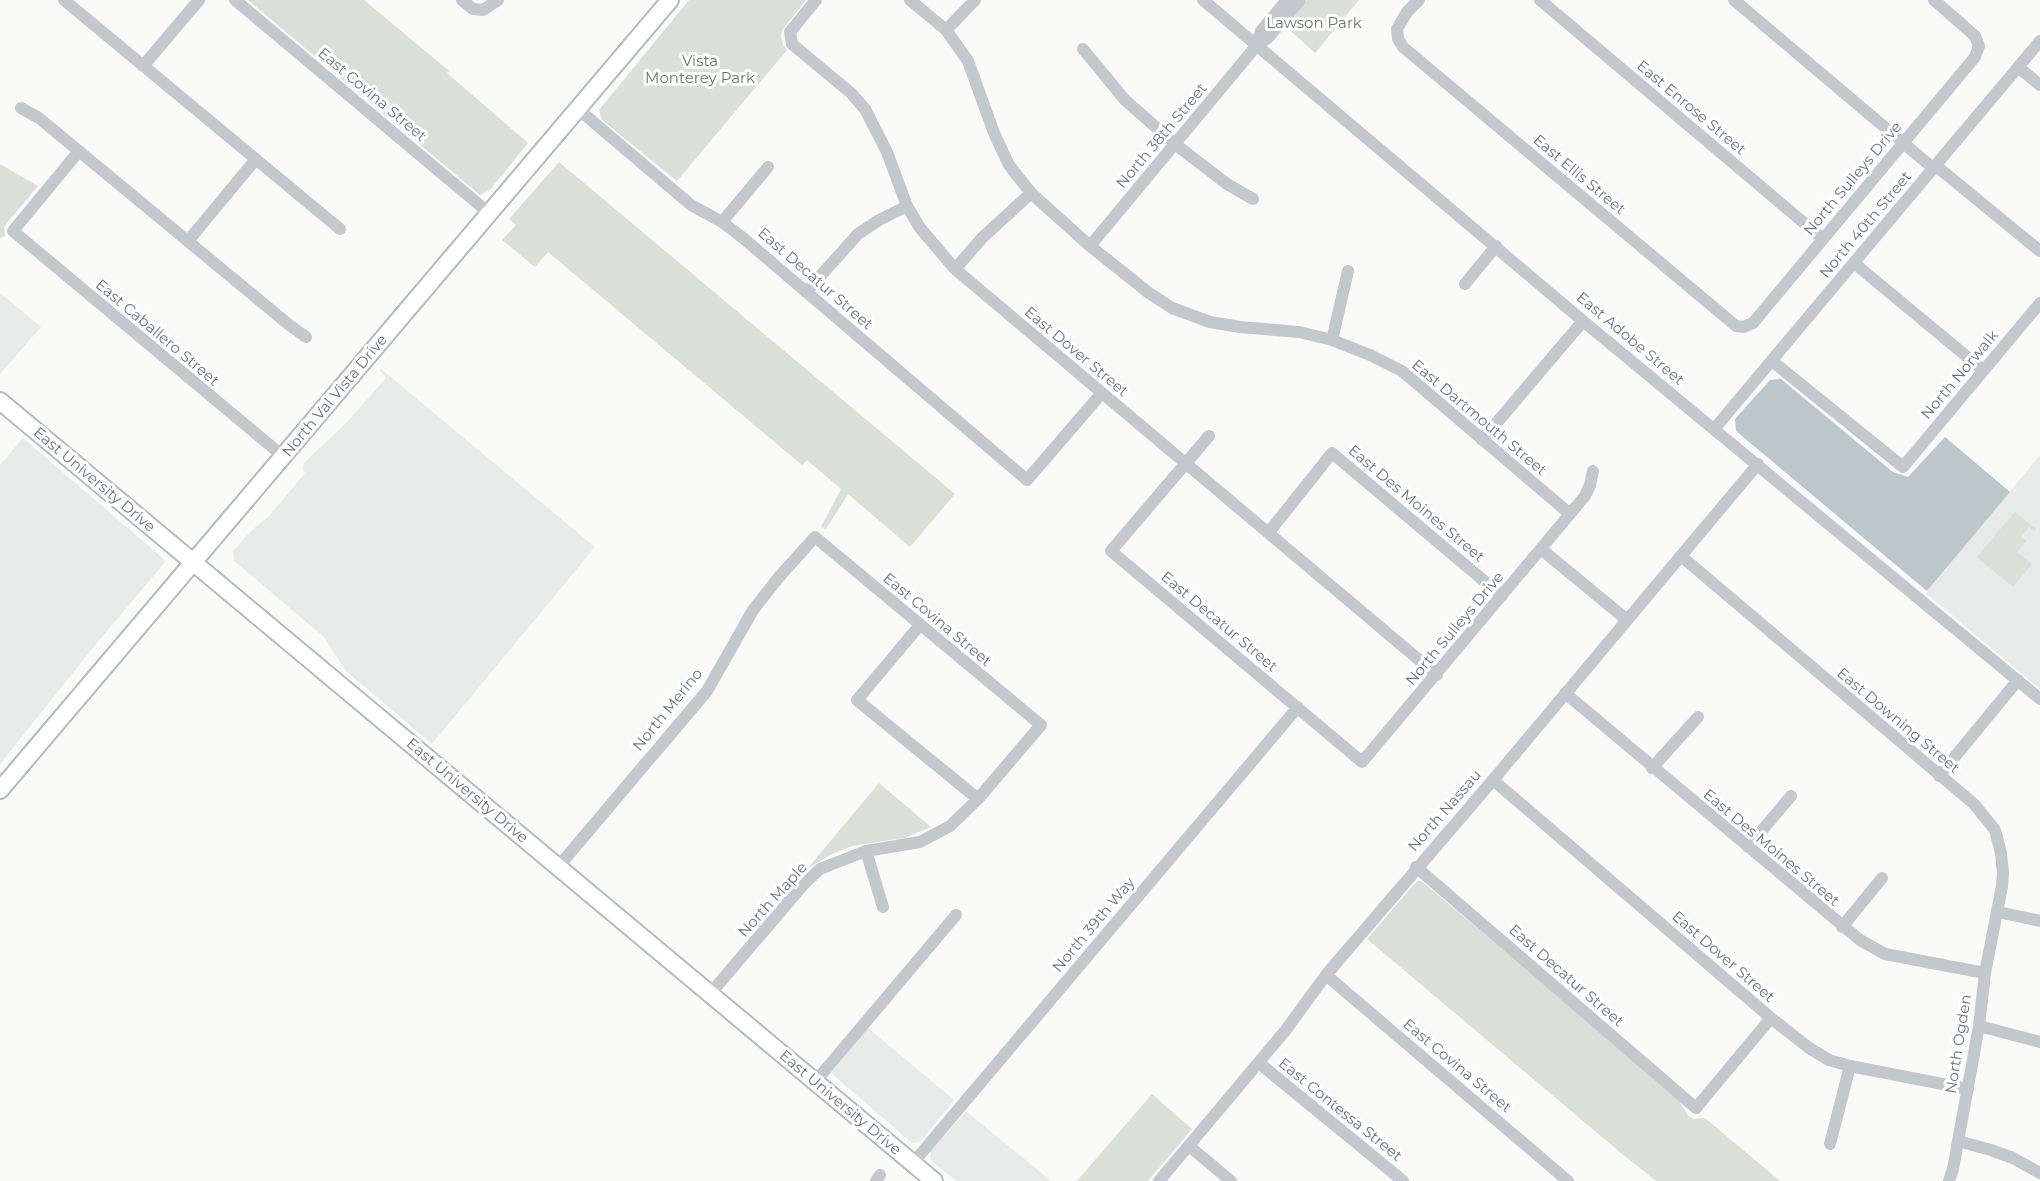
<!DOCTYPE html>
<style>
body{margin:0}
canvas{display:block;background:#fafaf8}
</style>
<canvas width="2040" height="1181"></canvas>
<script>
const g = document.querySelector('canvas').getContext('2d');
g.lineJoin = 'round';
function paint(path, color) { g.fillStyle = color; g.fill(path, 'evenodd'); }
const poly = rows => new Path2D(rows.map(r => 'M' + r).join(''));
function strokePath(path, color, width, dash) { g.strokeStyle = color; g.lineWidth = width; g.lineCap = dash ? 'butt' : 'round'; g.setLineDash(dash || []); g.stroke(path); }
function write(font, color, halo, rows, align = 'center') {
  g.font = font + ' Montserrat,sans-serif'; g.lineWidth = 6; g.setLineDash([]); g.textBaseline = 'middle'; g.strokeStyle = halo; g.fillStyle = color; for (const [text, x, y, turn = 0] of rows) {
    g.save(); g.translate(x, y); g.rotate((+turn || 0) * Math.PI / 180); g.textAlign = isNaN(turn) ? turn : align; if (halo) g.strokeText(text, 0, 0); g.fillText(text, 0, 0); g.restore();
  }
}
paint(poly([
 [0,293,41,327,0,374],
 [380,368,595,547,432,744,346,671,324,637,234,561,233,551,251,531,269,516,305,473,303,470,304,463,347,422,386,378,380,371],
 [23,438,166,561,92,649,0,764,0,465],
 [2040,455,2040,689,1926,593],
 [868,1028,954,1100,920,1142,912,1143,831,1073],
 [966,1111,1051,1181,956,1181,932,1161,930,1156,931,1151]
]), '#e8e9e9');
paint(poly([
 [248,0,364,0,449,71,447,73,528,143,490,190,480,195],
 [689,0,806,0,782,30,781,36,783,45,787,50,677,181,602,120,599,110],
 [1307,0,1359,0,1315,53,1285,26],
 [559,162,955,494,910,547,848,494,826,529,821,527,841,489,807,460,802,465,548,252,535,267,502,240,516,225,509,219],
 [0,164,38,186,6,224,4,228,5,236,0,238],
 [2015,512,2036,529,2034,531,2028,526,2028,528,2021,537,2026,541,2017,552,2032,564,2013,587,1977,557],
 [879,783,931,827,904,838,852,846,830,855,808,868],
 [1417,881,1421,881,1426,885,1676,1095,1688,1116,1694,1119,1705,1118,1780,1181,1656,1181,1621,1153,1367,939],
 [1152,1094,1192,1129,1148,1181,1077,1181]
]), '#dadfd7');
paint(poly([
 [1781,379,1893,472,1908,477,1945,437,2010,492,1927,591,1736,431,1735,419,1770,380]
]), '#bbc7cb');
const major = poly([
 [0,401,934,1181],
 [0,790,670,0]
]);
strokePath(major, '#b5babe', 20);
strokePath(poly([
 [64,0,340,229],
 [235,0,489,213],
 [462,0,473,9,483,10,498,0],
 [816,0,790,32,792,44,851,93,865,109,887,152,907,206,920,228,955,269,1437,675],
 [910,0,946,30,968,61,994,133,1009,165,1031,193,1090,246,1149,293,1172,308,1210,322,1240,327,1299,332,1332,340,1370,355,1402,371,1570,514],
 [1203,0,1583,321,2040,699],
 [1419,0,1407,12,1397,29,1398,39,1403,47,1736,326,1744,327,1753,323,1975,57,1979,46,1975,36,1934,0],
 [1540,0,1823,239],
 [1734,0,1933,168],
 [946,30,975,0],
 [1257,45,1261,31,1287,0],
 [1083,49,1125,100,1175,144,1227,184,1253,199],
 [143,66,199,0],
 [2018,67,2040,85],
 [21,108,39,118,288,324,306,337],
 [578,109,691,205,722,222,743,238,1027,480,1101,394],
 [79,151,13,231,284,457],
 [1935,165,2040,251],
 [722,222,768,167],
 [188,241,256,159],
 [1090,246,1257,45,1268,38,1300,0],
 [1854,263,1983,370],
 [955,269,982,238,1031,193],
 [1465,284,1496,246],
 [806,292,858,234,879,220,907,206],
 [1332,340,1348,271],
 [1772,361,1903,467,2040,303],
 [1715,428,2040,41],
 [1209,436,1111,551,1362,762,1585,496,1590,485,1593,471],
 [1482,440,1583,321],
 [1269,532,1332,453,1502,596],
 [1541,549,1627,620],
 [1681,556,1974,804,1995,830,2001,853,2003,873,2002,886,1985,973,1979,1026,1953,1169,1949,1181],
 [920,625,857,700,978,799],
 [1565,693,1860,940,1885,954,1985,973],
 [1652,768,1698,717],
 [1939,776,2018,680],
 [1493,780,1771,1018,1809,1048,1829,1060,1850,1066,1968,1089],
 [1748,847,1791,796],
 [866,851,883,907],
 [558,867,707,691,753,610,779,577,815,537,1041,725,978,799,950,826,920,842,866,851,820,869,803,885,710,994],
 [1416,867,1696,1108,1771,1018],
 [1998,912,2040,921],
 [1842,927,1882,878],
 [1326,975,1568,1181],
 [1979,1026,2040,1042],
 [1259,1063,1403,1181],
 [815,1082,956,915],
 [1958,1141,1991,1150,2013,1158,2040,1173],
 [1830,1144,1850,1066],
 [1189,1146,1231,1181],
 [913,1163,1298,707],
 [876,1181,880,1175],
 [1159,1181,1285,1031,1326,975,1493,780,1758,464]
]), '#c3c8cc', 12);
strokePath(major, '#fff', 16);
write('15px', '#687a64', '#fff', [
 ["Lawson Park",1314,24],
 ["Vista",700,62],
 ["Monterey Park",700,79]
]);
write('15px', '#657683', '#fff', [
 ["East Covina Street",372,95,40],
 ["East Enrose Street",1691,108,40],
 ["North 38th Street",1162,136,-50],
 ["East Ellis Street",1579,175,40],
 ["North Sulleys Drive",1853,179,-50],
 ["North 40th Street",1866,225,-50],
 ["East Decatur Street",815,279,41],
 ["East Caballero Street",157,333,40],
 ["East Adobe Street",1630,339,40],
 ["East Dover Street",1076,352,40],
 ["North Norwalk",1960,375,-50],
 ["North Val Vista Drive",335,396,-50],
 ["East Dartmouth Street",1479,418,40],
 ["East University Drive",94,480,40],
 ["East Des Moines Street",1416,504,40],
 ["East Covina Street",937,620,40],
 ["East Decatur Street",1219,622,40],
 ["North Sulleys Drive",1455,629,-50],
 ["North Merino",668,710,-51],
 ["East Downing Street",1898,721,40],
 ["East University Drive",467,791,40],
 ["North Nassau",1445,811,-49],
 ["East Des Moines Street",1771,848,40],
 ["North Maple",773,900,-48],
 ["North 39th Way",1094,925,-50],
 ["East Dover Street",1723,957,41],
 ["East Decatur Street",1566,976,41],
 ["North Ogden",1959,1044,-81],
 ["East Covina Street",1457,1066,40],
 ["East University Drive",840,1103,40],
 ["East Contessa Street",1340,1110,39]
]);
</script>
